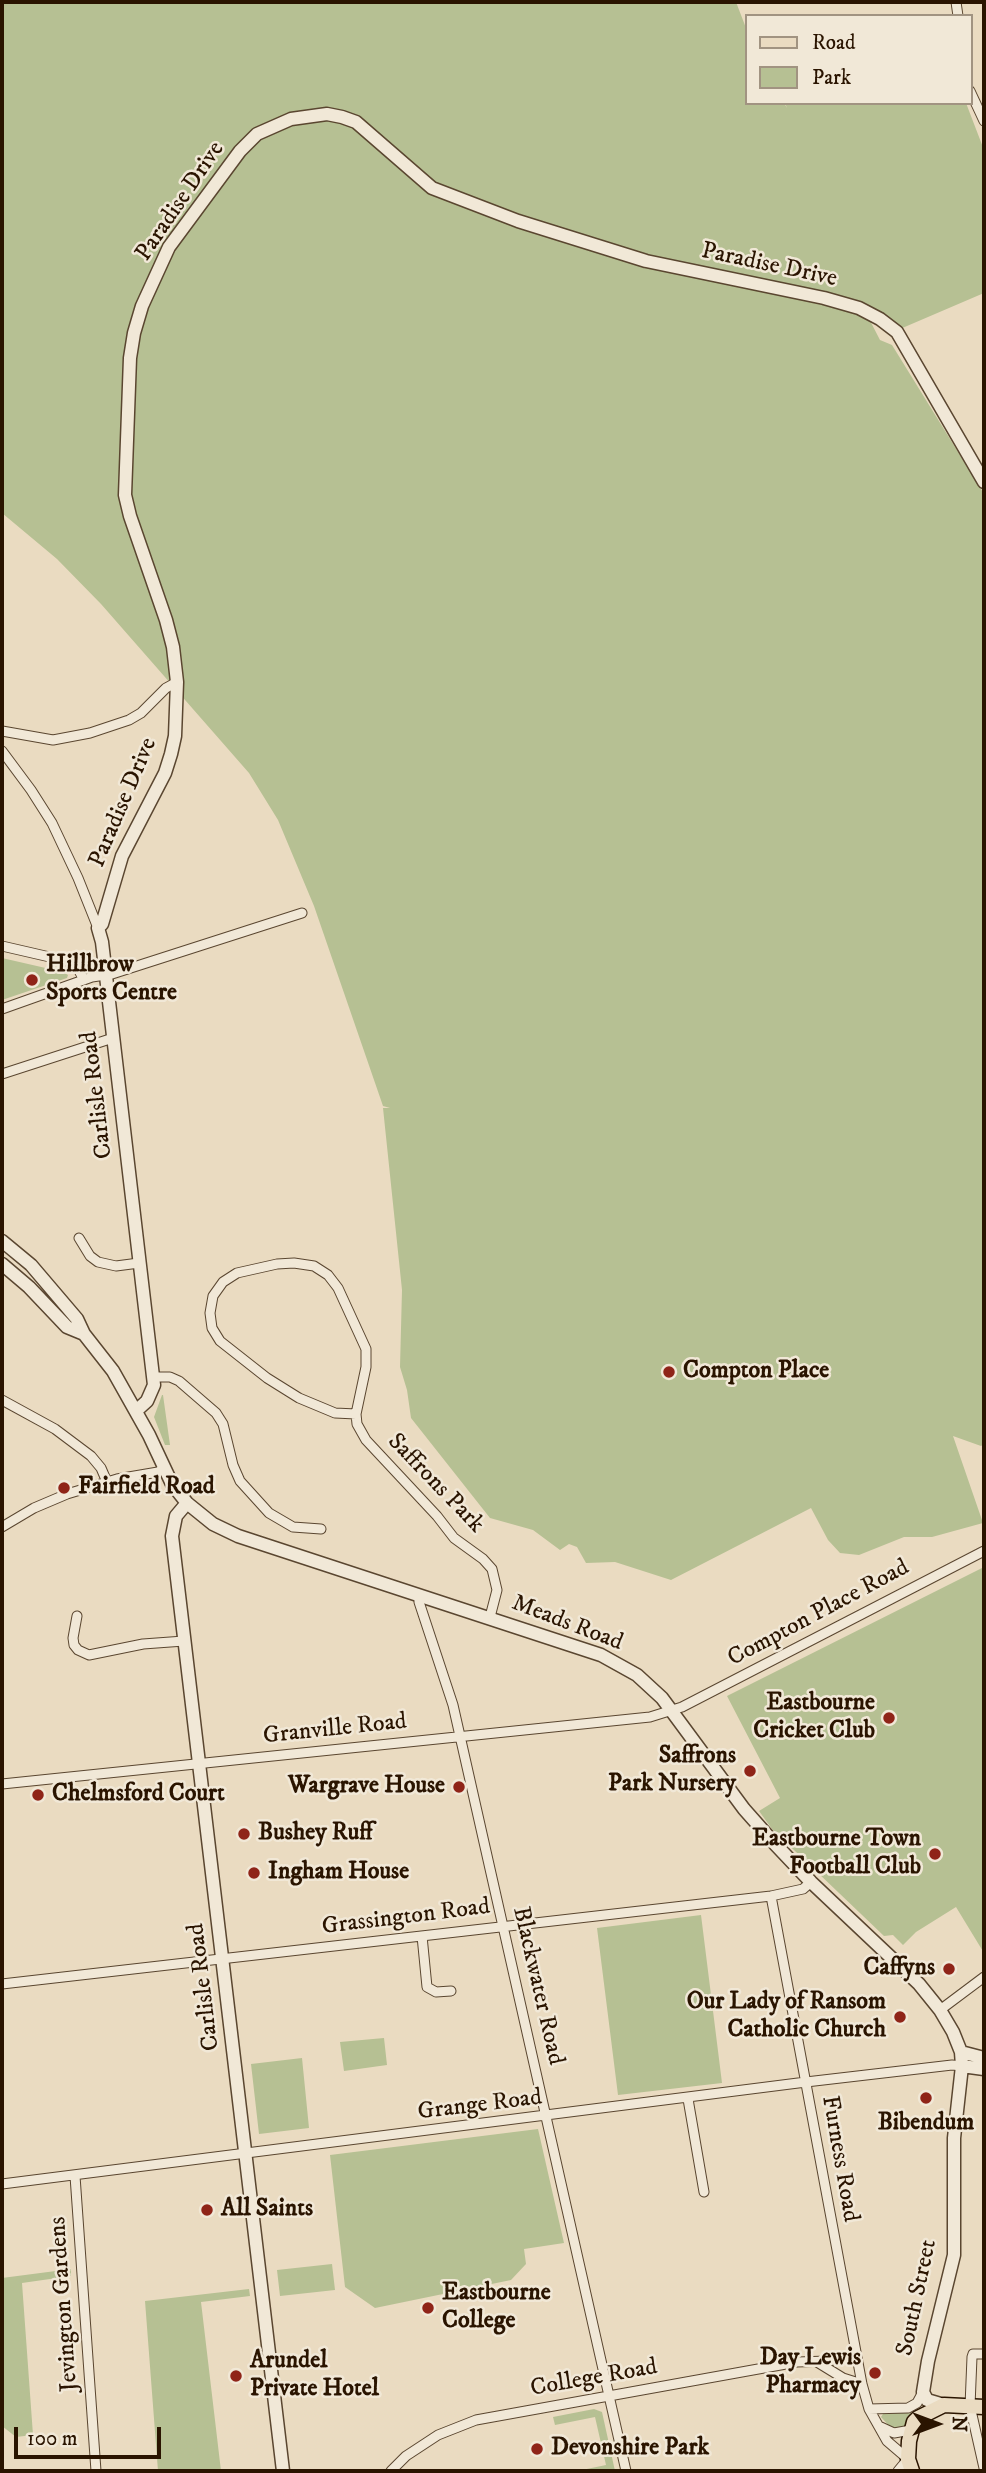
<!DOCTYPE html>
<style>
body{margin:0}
#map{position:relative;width:986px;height:2473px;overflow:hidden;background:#eadbc1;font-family:"IM FELL DW Pica",serif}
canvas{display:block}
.frame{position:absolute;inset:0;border:4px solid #2a1400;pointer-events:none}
.legend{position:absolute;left:745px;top:14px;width:228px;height:91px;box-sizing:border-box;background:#f1e8d7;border:2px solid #a19381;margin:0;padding:9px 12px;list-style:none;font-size:21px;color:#2a1400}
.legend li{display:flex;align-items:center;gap:14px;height:35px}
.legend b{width:35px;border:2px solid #a19381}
.north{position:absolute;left:902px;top:2389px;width:70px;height:70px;-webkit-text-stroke:5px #f1e8d7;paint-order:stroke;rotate:90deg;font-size:19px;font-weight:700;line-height:28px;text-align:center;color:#2a1400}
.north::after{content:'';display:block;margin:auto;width:24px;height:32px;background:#2a1400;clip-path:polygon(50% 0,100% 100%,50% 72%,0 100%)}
.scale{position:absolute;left:14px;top:2427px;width:147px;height:32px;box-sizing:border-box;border:4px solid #2a1400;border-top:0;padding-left:9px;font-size:21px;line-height:24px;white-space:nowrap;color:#2a1400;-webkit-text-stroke:5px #f1e8d7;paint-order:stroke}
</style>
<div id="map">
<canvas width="986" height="2473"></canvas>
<div class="frame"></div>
<ul class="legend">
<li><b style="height:9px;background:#eadbc1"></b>Road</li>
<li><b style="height:19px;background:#b6c093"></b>Park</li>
</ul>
<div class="north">N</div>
<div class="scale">100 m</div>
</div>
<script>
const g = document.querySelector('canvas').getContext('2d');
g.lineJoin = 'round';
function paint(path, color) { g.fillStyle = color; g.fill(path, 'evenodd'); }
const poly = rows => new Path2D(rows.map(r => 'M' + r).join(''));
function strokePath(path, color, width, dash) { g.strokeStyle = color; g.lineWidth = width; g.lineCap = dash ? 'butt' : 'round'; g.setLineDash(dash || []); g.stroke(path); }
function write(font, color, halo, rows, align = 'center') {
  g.font = font + ' "IM FELL DW Pica",serif'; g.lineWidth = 5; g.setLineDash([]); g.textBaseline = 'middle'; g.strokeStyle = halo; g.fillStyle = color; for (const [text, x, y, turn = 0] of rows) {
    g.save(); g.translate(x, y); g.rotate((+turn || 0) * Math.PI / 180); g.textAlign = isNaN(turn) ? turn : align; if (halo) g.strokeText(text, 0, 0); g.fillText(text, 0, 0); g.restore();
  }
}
paint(poly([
 [2,2,736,2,746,28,746,103,784,103,787,108,785,103,966,103,984,150,984,293,893,332,864,309,880,340,892,345,984,494,984,1444,981,1446,953,1436,983,1523,932,1537,904,1537,859,1555,840,1553,828,1540,811,1508,671,1580,615,1562,586,1563,577,1547,569,1544,560,1550,533,1530,490,1518,411,1418,407,1390,400,1367,402,1290,383,1108,390,1108,383,1106,314,906,278,820,249,773,101,604,57,559,2,513],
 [2,958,63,972,68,975,67,978,2,1000],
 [162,1395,163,1395,170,1445,165,1445,154,1417],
 [984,1567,984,1953,956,1907,916,1932,903,1945,893,1935,884,1936,772,1829,759,1811,780,1798,727,1696],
 [701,1915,722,2083,618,2095,597,1928],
 [384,2038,387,2065,344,2071,340,2042],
 [302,2058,309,2128,259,2134,251,2064],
 [538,2129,564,2243,524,2249,526,2264,511,2280,375,2308,345,2287,330,2155],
 [332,2264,335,2290,280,2296,277,2270],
 [71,2269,71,2276,22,2283,33,2435,16,2437,2,2426,2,2278],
 [249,2289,250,2296,201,2302,221,2471,158,2471,145,2301],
 [594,2409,602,2412,615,2471,577,2471,606,2465,595,2417,555,2425,553,2417],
 [911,2412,908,2425,904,2429,892,2429,881,2417,883,2414]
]), '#b6c093');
const minor = poly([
 [956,2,958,16],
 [970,91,984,121],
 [2,731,53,740,90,733,129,720,141,713,166,688,177,682],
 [2,751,31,790,52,823,78,878,98,928],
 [2,946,67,961,77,967,84,980],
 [2,1009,92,977,112,974,302,913],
 [2,1074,113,1038],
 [79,1238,90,1256,98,1262,116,1266,139,1263],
 [153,1377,170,1377,179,1381,216,1413,223,1424,233,1465,240,1481,269,1513,293,1527,321,1529],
 [2,1400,55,1429,91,1456,101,1468,107,1482],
 [356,1414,366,1367,366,1349,338,1288,328,1275,314,1266,294,1263,277,1264,237,1273,223,1282,213,1296,210,1313,212,1328,220,1341,267,1378,299,1398,335,1413,356,1414,357,1424,366,1440,437,1516,454,1538,483,1559,492,1569,497,1590,490,1617],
 [2,1527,34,1508,67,1494,117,1479,158,1472,165,1468],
 [419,1595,419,1602,453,1705,626,2471],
 [77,1616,73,1638,74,1645,78,1650,89,1655,143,1644,184,1641],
 [2,1784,650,1717,682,1707,984,1551],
 [771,1896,862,2384,869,2409,887,2441,908,2459,898,2471],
 [422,1936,427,1987,436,1992,451,1991],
 [2,1984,771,1896,803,1889,811,1882],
 [940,2010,984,1977],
 [688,2099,704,2192],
 [75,2176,96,2471],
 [2,2184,806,2082,952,2065,962,2066],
 [984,2354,973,2354,972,2357,970,2406,984,2468],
 [817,2362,843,2378,862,2384],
 [869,2409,908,2408,917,2403,923,2392],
 [881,2427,894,2433,911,2430],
 [391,2471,406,2456,438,2435,476,2420,797,2362,828,2361,856,2355]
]);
const tertiary = poly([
 [2,1241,31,1265,77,1319,84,1334,113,1371,149,1435,172,1484,187,1503,213,1524,238,1536,601,1655,637,1675,662,1698,744,1809,775,1844,811,1882,919,1984,940,2010,953,2032,961,2052,962,2066,954,2138,954,2255,928,2361,923,2392,927,2400,944,2405],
 [2,1264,29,1287,67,1327,84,1334],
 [136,1411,147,1401,154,1385,102,942,98,928,102,924,122,856,165,773,171,754,175,736,177,682,173,647,166,620,130,516,125,495,130,358,134,333,142,306,169,247,240,151,257,134,291,119,327,114,342,117,356,122,432,188,518,221,646,261,824,298,859,308,880,319,897,332,984,482],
 [187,1503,176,1516,172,1536,283,2471],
 [961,2052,984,2058],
 [962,2066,984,2069]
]);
const primary = poly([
 [912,2471,908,2459,909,2441,914,2422,918,2418,944,2405,984,2407]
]);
strokePath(minor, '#5a4630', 11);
strokePath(tertiary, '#5a4630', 15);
strokePath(primary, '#2a1400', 17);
strokePath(minor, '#f1e8d7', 9);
strokePath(tertiary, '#f1e8d7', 12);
strokePath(primary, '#eadbc1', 14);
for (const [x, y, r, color] of [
 [32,980,7,"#8f2418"],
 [669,1372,7,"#8f2418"],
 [64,1488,7,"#8f2418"],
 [889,1718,7,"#8f2418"],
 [750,1771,7,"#8f2418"],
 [459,1787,7,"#8f2418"],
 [38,1795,7,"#8f2418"],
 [244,1834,7,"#8f2418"],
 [935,1854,7,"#8f2418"],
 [254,1873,7,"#8f2418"],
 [949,1969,7,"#8f2418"],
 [900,2017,7,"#8f2418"],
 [926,2098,7,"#8f2418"],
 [207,2210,7,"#8f2418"],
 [428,2308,7,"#8f2418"],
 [875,2373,7,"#8f2418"],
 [236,2376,7,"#8f2418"],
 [537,2449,7,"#8f2418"]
]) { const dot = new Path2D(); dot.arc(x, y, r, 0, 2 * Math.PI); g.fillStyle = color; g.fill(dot); strokePath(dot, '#f1e8d7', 2.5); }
write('24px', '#2a1400', '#f1e8d7', [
 ["Paradise Drive",181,202,-56],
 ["Paradise Drive",769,266,12],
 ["Paradise Drive",124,803,-67],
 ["Carlisle Road",98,1095,-97],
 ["Saffrons Park",435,1484,46],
 ["Compton Place Road",819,1614,-28],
 ["Meads Road",567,1624,21],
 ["Granville Road",335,1730,-6],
 ["Grassington Road",406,1918,-7],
 ["Blackwater Road",537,1986,77],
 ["Carlisle Road",205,1987,-97],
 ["Grange Road",480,2106,-7],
 ["Furness Road",839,2159,80],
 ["South Street",918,2298,-78],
 ["Jevington Gardens",65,2304,-94],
 ["College Road",594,2379,-10]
]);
write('bold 24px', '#2a1400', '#f1e8d7', [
 ["Hillbrow",46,966],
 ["Sports Centre",46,994],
 ["Compton Place",683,1372],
 ["Fairfield Road",78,1488],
 ["Eastbourne",875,1704,"right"],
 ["Cricket Club",875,1732,"right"],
 ["Saffrons",736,1757,"right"],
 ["Park Nursery",736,1785,"right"],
 ["Wargrave House",445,1787,"right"],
 ["Chelmsford Court",52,1795],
 ["Bushey Ruff",258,1834],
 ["Eastbourne Town",921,1840,"right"],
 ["Football Club",921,1868,"right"],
 ["Ingham House",268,1873],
 ["Caffyns",935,1969,"right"],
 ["Our Lady of Ransom",886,2003,"right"],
 ["Catholic Church",886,2031,"right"],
 ["Bibendum",926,2124,"center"],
 ["All Saints",221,2210],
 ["Eastbourne",442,2294],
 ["College",442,2322],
 ["Day Lewis",861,2359,"right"],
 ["Pharmacy",861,2387,"right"],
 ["Arundel",250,2362],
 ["Private Hotel",250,2390],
 ["Devonshire Park",551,2449]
], 'left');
</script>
